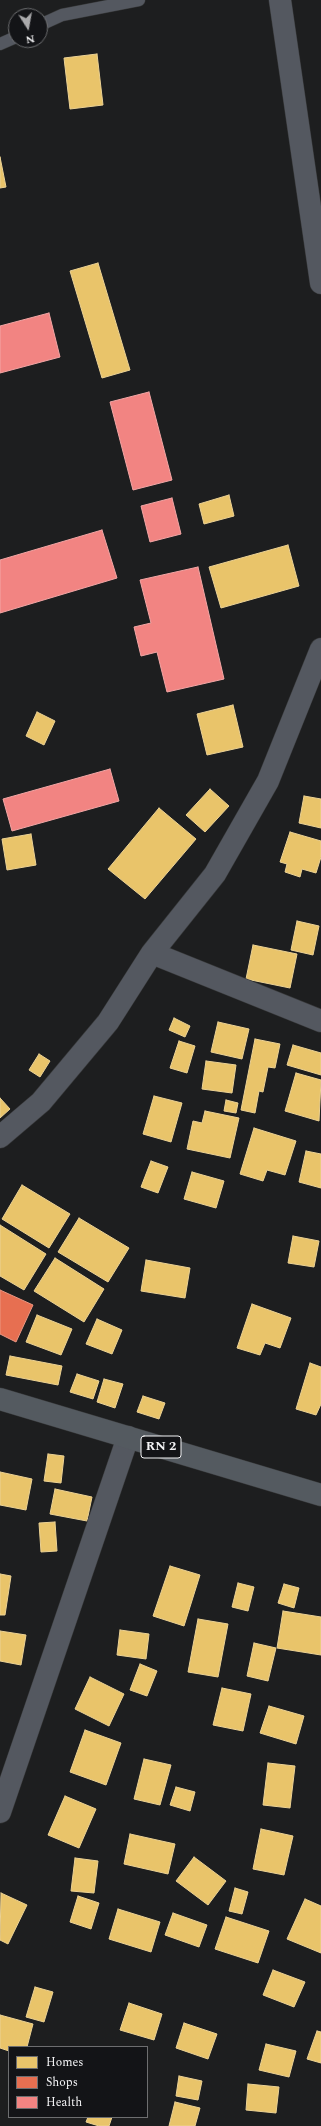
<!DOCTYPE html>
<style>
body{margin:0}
#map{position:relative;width:321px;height:2126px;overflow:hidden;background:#1d1e1f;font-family:Spectral,serif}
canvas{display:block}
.legend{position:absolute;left:8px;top:2046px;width:140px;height:72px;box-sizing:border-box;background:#131417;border:1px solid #6d6e70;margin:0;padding:5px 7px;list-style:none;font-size:12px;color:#f4f4f6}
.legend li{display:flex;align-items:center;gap:8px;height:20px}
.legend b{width:20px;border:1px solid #6d6e70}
.north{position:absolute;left:8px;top:8px;width:40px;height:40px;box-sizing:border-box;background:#131417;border:1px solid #6d6e70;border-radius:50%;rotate:169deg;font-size:11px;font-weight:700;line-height:16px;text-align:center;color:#f4f4f6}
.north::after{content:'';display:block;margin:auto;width:14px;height:18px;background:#a9a9ab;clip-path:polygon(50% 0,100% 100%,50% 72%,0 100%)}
</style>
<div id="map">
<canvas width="321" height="2126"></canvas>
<ul class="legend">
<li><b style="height:11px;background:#e9c46a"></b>Homes</li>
<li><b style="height:11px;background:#e76f51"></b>Shops</li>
<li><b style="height:11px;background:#f28482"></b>Health</li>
</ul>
<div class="north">N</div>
</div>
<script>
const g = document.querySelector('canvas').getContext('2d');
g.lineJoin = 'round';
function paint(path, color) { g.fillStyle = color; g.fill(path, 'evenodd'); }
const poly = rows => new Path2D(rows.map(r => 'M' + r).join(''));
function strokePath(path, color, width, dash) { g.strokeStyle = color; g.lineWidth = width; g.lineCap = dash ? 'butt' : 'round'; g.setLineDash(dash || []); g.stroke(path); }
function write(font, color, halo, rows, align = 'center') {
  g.font = font + ' Spectral,serif'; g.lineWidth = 4; g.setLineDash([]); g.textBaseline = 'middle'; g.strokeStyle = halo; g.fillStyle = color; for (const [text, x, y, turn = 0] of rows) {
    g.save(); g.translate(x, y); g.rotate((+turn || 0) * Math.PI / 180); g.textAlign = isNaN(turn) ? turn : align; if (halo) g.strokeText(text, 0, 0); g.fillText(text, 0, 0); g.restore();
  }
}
const homes = poly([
 [97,54,103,105,70,109,64,58,97,54],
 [0,157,6,187,0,188,0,157],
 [98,263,130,370,102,378,70,271,98,263],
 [229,495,234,516,204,524,199,504,229,495],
 [288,545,299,586,221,608,209,567,288,545],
 [233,705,243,747,207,755,197,714,233,705],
 [37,712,55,721,44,745,26,736,37,712],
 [210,789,229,806,205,832,186,815,210,789],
 [304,796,321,799,321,828,299,823,304,796],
 [159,808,196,839,145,899,108,869,159,808],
 [290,832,321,841,321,857,316,873,302,869,300,877,285,872,287,864,280,862,290,832],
 [31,834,36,865,7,870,2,839,31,834],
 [297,921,319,926,313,955,291,950,297,921],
 [253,945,297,954,290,988,246,979,253,945],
 [174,1018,190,1026,185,1037,169,1030,174,1018],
 [218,1022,249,1029,242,1059,211,1052,218,1022],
 [255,1039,280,1044,275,1068,268,1067,263,1092,259,1091,255,1113,241,1110,255,1039],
 [179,1041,195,1046,187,1073,170,1068,179,1041],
 [293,1045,321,1053,321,1075,287,1065,293,1045],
 [39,1054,50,1061,40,1077,29,1070,39,1054],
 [206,1061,236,1065,232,1093,202,1089,206,1061],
 [296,1073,321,1080,319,1121,285,1111,296,1073],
 [154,1096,182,1103,171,1142,143,1134,154,1096],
 [0,1098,10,1109,0,1118,0,1098],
 [226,1100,238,1103,236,1113,224,1111,226,1100],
 [205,1111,239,1118,230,1158,187,1149,193,1121,202,1123,205,1111],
 [254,1128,296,1141,285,1175,267,1170,263,1181,240,1174,254,1128],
 [306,1151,321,1154,321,1188,299,1182,306,1151],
 [151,1161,168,1167,158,1193,141,1187,151,1161],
 [192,1172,224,1181,216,1208,184,1199,192,1172],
 [22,1185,70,1214,49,1248,2,1219,22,1185],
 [79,1218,129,1248,108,1282,58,1252,79,1218],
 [0,1225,46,1254,24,1290,0,1276,0,1225],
 [293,1236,319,1241,314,1267,288,1263,293,1236],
 [55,1258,104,1289,84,1322,34,1291,55,1258],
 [146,1260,190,1268,185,1298,141,1291,146,1260],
 [252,1304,291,1318,280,1348,265,1343,260,1355,237,1348,252,1304],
 [37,1315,72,1329,61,1355,26,1342,37,1315],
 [97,1319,122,1330,112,1354,86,1344,97,1319],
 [10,1356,62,1366,58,1385,6,1375,10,1356],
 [310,1363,321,1367,321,1404,316,1415,296,1409,310,1363],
 [77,1374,99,1381,93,1399,70,1392,77,1374],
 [104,1379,123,1384,115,1408,97,1402,104,1379],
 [143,1396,165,1403,159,1419,137,1412,143,1396],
 [48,1454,64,1456,61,1483,44,1481,48,1454],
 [0,1472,32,1479,26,1510,0,1505,0,1472],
 [55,1489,92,1497,87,1521,50,1514,55,1489],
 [55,1522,57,1551,41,1552,39,1523,55,1522],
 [170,1566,200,1575,184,1626,153,1616,170,1566],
 [0,1574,11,1576,5,1615,0,1615,0,1574],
 [238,1583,254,1587,248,1611,232,1607,238,1583],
 [284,1584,299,1588,294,1608,278,1603,284,1584],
 [283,1611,321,1617,321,1655,277,1648,283,1611],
 [198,1619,228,1624,218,1677,188,1672,198,1619],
 [120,1630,149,1634,146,1659,117,1655,120,1630],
 [0,1631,26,1635,21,1665,0,1661,0,1631],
 [254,1643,276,1648,268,1681,247,1676,254,1643],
 [140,1664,157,1671,147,1696,130,1690,140,1664],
 [90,1677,124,1694,109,1726,75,1709,90,1677],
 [222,1688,251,1694,243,1731,213,1725,222,1688],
 [269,1706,304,1716,296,1744,260,1733,269,1706],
 [85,1730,121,1743,106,1785,70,1772,85,1730],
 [144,1759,171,1765,160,1805,134,1799,144,1759],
 [268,1763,295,1766,290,1808,263,1805,268,1763],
 [176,1787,195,1792,190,1811,170,1805,176,1787],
 [65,1796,96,1809,79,1848,48,1835,65,1796],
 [261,1829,293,1836,284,1875,253,1869,261,1829],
 [130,1834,175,1844,168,1874,124,1864,130,1834],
 [194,1857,226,1881,208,1905,176,1881,194,1857],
 [75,1858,98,1861,94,1893,71,1891,75,1858],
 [235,1888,248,1892,242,1914,229,1911,235,1888],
 [1,1893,27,1905,8,1944,0,1940,1,1893],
 [78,1896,99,1903,91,1929,70,1922,78,1896],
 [305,1899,321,1906,321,1953,287,1939,305,1899],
 [118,1909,160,1922,151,1952,109,1939,118,1909],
 [173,1913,207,1925,199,1947,165,1935,173,1913],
 [226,1917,269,1931,258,1963,215,1949,226,1917],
 [273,1970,305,1982,294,2007,263,1995,273,1970],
 [35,1987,53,1992,44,2022,26,2017,35,1987],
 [129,2003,162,2014,154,2040,120,2030,129,2003],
 [0,2015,33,2024,27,2047,9,2047,9,2051,0,2048,0,2015],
 [184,2023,217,2034,208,2059,176,2048,184,2023],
 [317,2031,321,2032,321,2063,307,2059,317,2031],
 [266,2044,296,2051,289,2077,259,2070,266,2044],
 [179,2076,202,2081,198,2100,176,2096,179,2076],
 [248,2084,279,2087,276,2113,246,2110,248,2084],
 [175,2102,200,2108,195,2126,169,2126,175,2102],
 [88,2117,112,2117,109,2126,99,2126,86,2122,88,2117]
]);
paint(homes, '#e9c46a');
strokePath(homes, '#ecd294', 1);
const shops = poly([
 [0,1290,33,1305,16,1342,0,1334,0,1290]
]);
paint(shops, '#e76f51');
strokePath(shops, '#eb9782', 1);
const health = poly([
 [49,313,60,357,0,373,0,326,49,313],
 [149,392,172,480,133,490,110,402,149,392],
 [172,498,181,534,150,542,141,506,172,498],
 [102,530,117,578,0,613,0,560,102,530],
 [198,567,224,679,167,692,157,652,141,656,134,627,151,623,140,580,198,567],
 [110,769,119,801,12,831,3,799,110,769]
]);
paint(health, '#f28482');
strokePath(health, '#f3a6a5', 1);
const service = poly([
 [40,25,62,15,139,0],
 [0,44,16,37]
]);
const minor = poly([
 [280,0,321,283],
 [152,953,321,1021],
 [0,1137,41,1102,108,1022,152,953,215,874,268,781,321,649],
 [0,1812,128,1437]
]);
const primary = poly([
 [0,1399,321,1495]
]);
strokePath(service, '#373839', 13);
strokePath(minor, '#373839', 23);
strokePath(primary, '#373839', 23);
strokePath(service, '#545860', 12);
strokePath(minor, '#545860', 22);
strokePath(primary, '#545a60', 22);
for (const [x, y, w] of [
 [161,1447,40]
]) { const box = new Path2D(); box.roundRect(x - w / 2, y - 11, w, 22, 3); g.fillStyle = '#131417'; g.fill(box); strokePath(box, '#f4f4f6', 1); }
write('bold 13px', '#f4f4f6', null, [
 ["RN 2",161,1447]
]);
</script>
